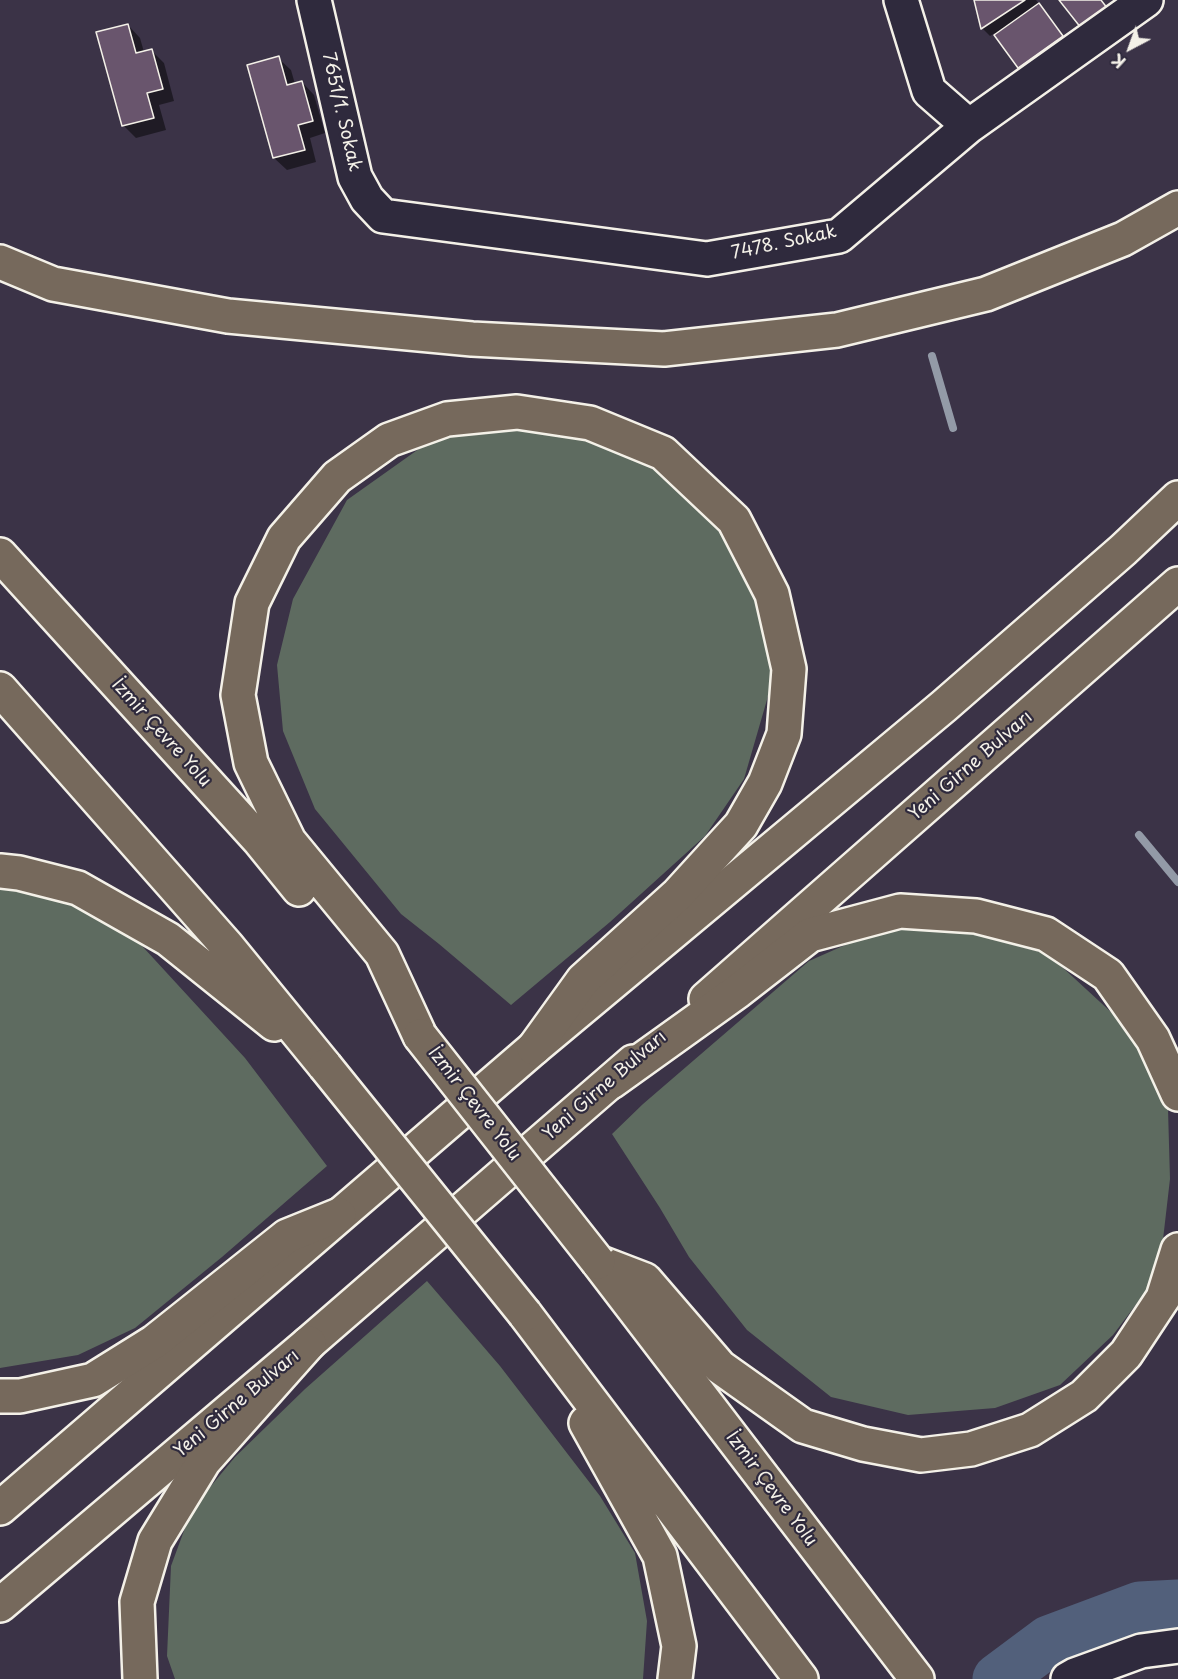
<!DOCTYPE html>
<meta charset="utf-8">
<style>
body{margin:0}
#map{position:relative;width:1178px;height:1679px;overflow:hidden;background:#3b3347;font-family:"Playpen Sans",sans-serif}
canvas{display:block}
.north{position:absolute;left:1100px;top:18px;width:60px;height:60px;-webkit-text-stroke:4px #2f2a3d;paint-order:stroke;rotate:221deg;font-size:16px;font-weight:700;line-height:24px;text-align:center;color:#f4f1e8}
.north::after{content:'';display:block;margin:auto;width:21px;height:27px;background:#f4f1e8;clip-path:polygon(50% 0,100% 100%,50% 72%,0 100%)}
</style>
<div id="map">
<canvas width="1178" height="1679"></canvas>
<div class="north">K</div>
</div>
<script>
const g = document.querySelector('canvas').getContext('2d');
g.lineJoin = 'round';
function paint(path, color) { g.fillStyle = color; g.fill(path, 'evenodd'); }
const poly = rows => new Path2D(rows.map(r => 'M' + r).join(''));
function strokePath(path, color, width, dash) { g.strokeStyle = color; g.lineWidth = width; g.lineCap = dash ? 'butt' : 'round'; g.setLineDash(dash || []); g.stroke(path); }
function write(font, color, halo, rows, align = 'center') {
  g.font = font + ' "Playpen Sans",sans-serif'; g.lineWidth = 4.5; g.setLineDash([]); g.textBaseline = 'middle'; g.strokeStyle = halo; g.fillStyle = color; for (const [text, x, y, turn = 0] of rows) {
    g.save(); g.translate(x, y); g.rotate((+turn || 0) * Math.PI / 180); g.textAlign = isNaN(turn) ? turn : align; if (halo) g.strokeText(text, 0, 0); g.fillText(text, 0, 0); g.restore();
  }
}
paint(poly([
 [538,426,608,442,683,486,720,527,760,609,773,679,744,779,705,836,610,922,511,1005,439,944,401,914,315,809,283,731,277,665,293,599,347,500,423,446,474,428],
 [0,882,54,890,132,935,245,1058,327,1166,222,1257,135,1328,78,1355,0,1368],
 [940,925,1048,954,1125,1025,1168,1109,1170,1179,1159,1274,1113,1335,1060,1385,995,1408,908,1415,831,1397,747,1330,689,1257,660,1208,612,1134,643,1104,809,961,870,934],
 [427,1281,500,1366,600,1496,635,1553,647,1621,643,1679,175,1679,167,1656,171,1566,192,1509,235,1457,305,1389]
]), '#5e6b60');
paint(poly([
 [975,0,1036,0,1070,45,1027,75,1019,67,995,33,990,36,982,28],
 [128,25,140,38,144,52,151,50,164,63,174,101,159,105,166,130,136,138,124,126],
 [278,58,291,70,295,84,302,82,314,95,325,133,310,138,316,162,287,170,274,158,249,66]
]), '#0007');
strokePath(poly([
 [932,356,953,428],
 [1139,835,1178,882]
]), '#939aa7', 8);
strokePath(poly([
 [998,1679,1049,1641,1140,1607,1178,1605]
]), '#52607b', 51);
const building = poly([
 [974,0,1025,0,981,29,974,0],
 [1059,0,1101,0,1111,13,1085,33,1059,0],
 [1039,3,1063,36,1018,68,994,35,1039,3],
 [128,24,136,53,152,49,163,89,147,93,154,118,122,126,96,32,128,24],
 [279,56,287,85,302,81,313,121,298,125,305,150,273,158,247,65,279,56]
]);
paint(building, '#69556d');
strokePath(building, '#f4f1e8', 1.5);
const minor = poly([
 [314,0,355,177,367,199,383,216,707,259,839,236,969,126,1146,0],
 [901,0,929,91,969,126],
 [1068,1679,1075,1675,1141,1651,1178,1646]
]);
const major = poly([
 [706,999,1178,584],
 [0,1508,534,1048,944,706,1123,550,1178,498],
 [0,1605,309,1343,633,1062]
]);
const highway = poly([
 [0,262,53,284,228,316,472,339,664,349,837,330,986,294,1123,239,1178,208],
 [0,555,260,841,299,889],
 [0,689,227,946,325,1066],
 [0,871,19,873,78,888,168,939,274,1024],
 [420,1036,382,954,289,841,251,763,238,695,252,603,284,538,337,477,389,440,447,419,517,412,590,423,663,453,734,520,772,594,789,669,784,734,765,783,741,825,678,894,583,980,534,1048],
 [611,1082,738,991,810,935,900,911,976,916,1046,934,1108,975,1153,1039,1178,1094],
 [598,1262,645,1280,720,1367,803,1426,863,1444,921,1455,971,1449,1030,1430,1084,1396,1126,1354,1163,1298,1178,1250],
 [598,1262,917,1679],
 [525,1314,801,1679],
 [0,1396,20,1396,93,1380,154,1342,287,1236,339,1215],
 [586,1423,660,1556,679,1646,675,1679],
 [140,1679,137,1602,155,1541,204,1461,309,1343]
]);
strokePath(minor, '#f4f1e8', 38);
strokePath(major, '#f4f1e8', 38);
strokePath(highway, '#f4f1e8', 38);
strokePath(minor, '#2f2a3d', 33);
strokePath(major, '#76695c', 33);
strokePath(highway, '#76695c', 33);
const highwayBridge = poly([
 [420,1036,598,1262],
 [325,1066,525,1314]
]);
strokePath(highwayBridge, '#f4f1e8', 38, []);
strokePath(highwayBridge, '#76695c', 33);
write('18px', '#f4f1e8', '#2f2a3d', [
 ["7651/1. Sokak",341,112,77],
 ["7478. Sokak",784,243,-12],
 ["İzmir Çevre Yolu",161,733,48],
 ["Yeni Girne Bulvarı",971,766,-41],
 ["Yeni Girne Bulvarı",605,1086,-41],
 ["İzmir Çevre Yolu",474,1104,52],
 ["Yeni Girne Bulvarı",237,1404,-40],
 ["İzmir Çevre Yolu",771,1489,53]
]);
</script>
